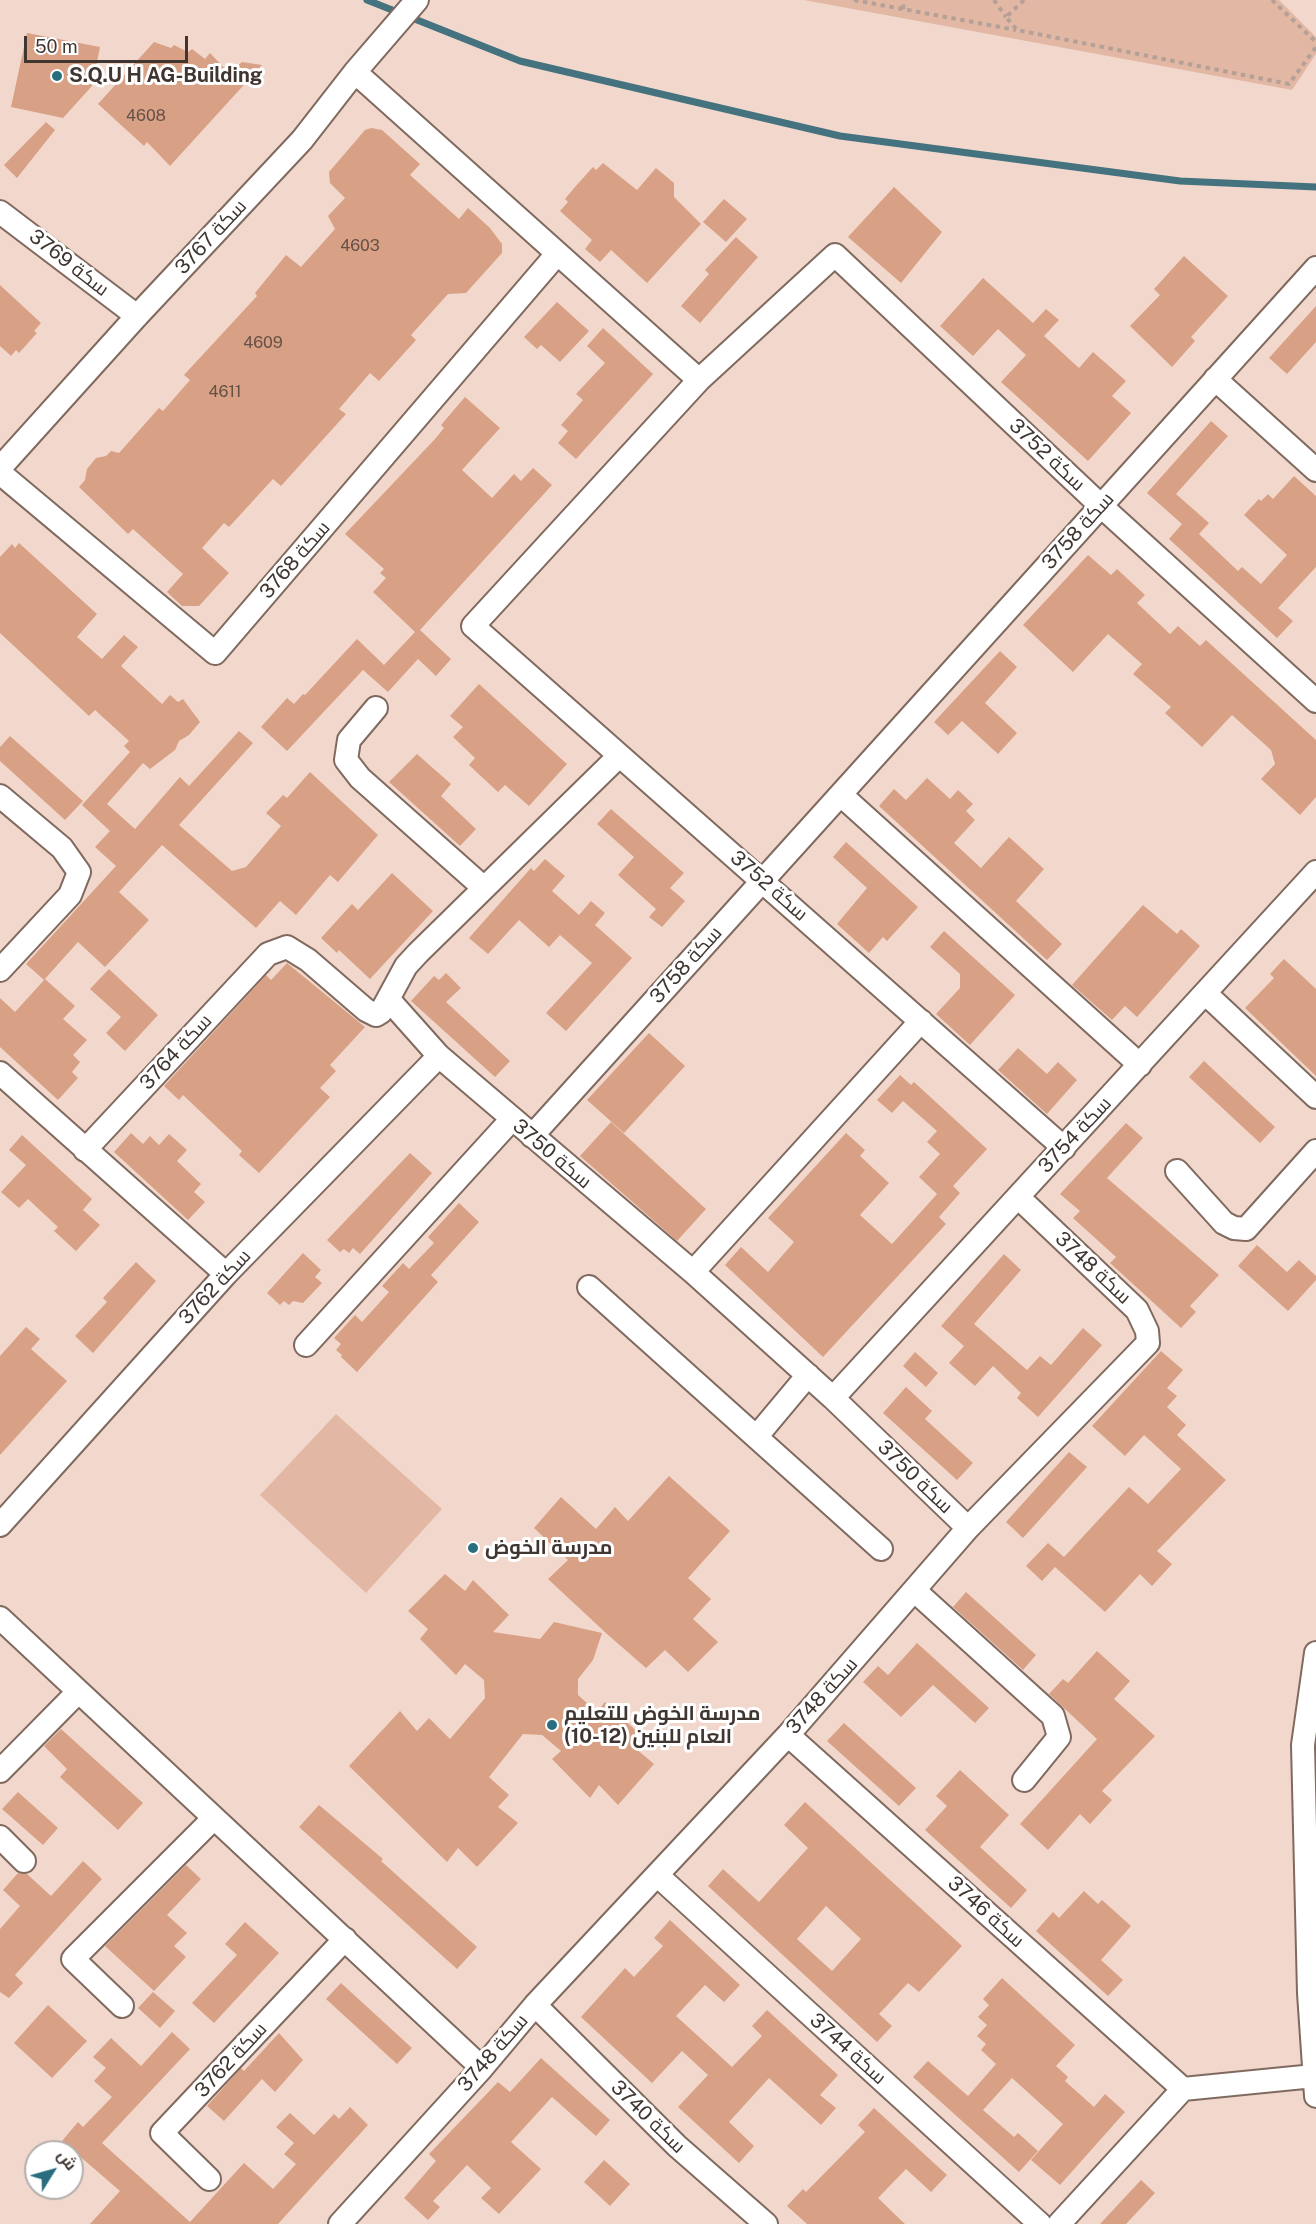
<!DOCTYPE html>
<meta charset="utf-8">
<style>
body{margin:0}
#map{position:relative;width:1316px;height:2224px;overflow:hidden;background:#f2d8cc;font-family:"Public Sans",Cairo,sans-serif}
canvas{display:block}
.north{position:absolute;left:24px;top:2140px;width:60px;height:60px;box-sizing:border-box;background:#fff;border:2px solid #b3afad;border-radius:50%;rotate:53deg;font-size:16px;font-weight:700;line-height:24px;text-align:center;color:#403631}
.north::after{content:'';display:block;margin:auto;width:21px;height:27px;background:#2a6d7f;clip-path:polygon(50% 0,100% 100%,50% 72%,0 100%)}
.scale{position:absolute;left:24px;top:36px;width:164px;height:27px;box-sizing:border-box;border:3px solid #403631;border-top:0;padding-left:8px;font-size:18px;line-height:21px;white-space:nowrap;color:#403631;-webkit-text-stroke:4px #fff;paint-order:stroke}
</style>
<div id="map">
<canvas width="1316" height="2224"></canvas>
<div class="north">ش</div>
<div class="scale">50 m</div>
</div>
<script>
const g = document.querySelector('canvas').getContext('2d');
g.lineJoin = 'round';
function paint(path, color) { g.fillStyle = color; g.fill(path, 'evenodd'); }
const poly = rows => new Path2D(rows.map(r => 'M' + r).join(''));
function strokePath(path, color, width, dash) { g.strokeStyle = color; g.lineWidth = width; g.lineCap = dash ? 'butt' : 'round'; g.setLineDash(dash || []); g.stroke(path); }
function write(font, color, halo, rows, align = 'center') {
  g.font = font + ' "Public Sans",Cairo,sans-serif'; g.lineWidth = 6; g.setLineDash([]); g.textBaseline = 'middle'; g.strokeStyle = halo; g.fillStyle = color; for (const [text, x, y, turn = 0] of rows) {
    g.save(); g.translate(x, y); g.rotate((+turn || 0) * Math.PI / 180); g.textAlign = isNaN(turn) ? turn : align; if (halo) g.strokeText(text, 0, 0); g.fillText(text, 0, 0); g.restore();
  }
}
paint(poly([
 [804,0,1279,0,1316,37,1316,54,1292,90],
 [336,1414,442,1509,366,1593,260,1495]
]), '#e2b8a5');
strokePath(poly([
 [367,0,520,61,840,136,1180,181,1316,187]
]), '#44727f', 7);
paint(poly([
 [27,33,100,47,92,86,63,118,11,107],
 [154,42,171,48,174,45,188,52,192,49,205,59,210,53,229,73,242,62,262,65,170,166,147,142,144,146,98,104],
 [46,122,55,130,17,178,4,165],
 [371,128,382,130,420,164,410,175,459,219,468,208,490,228,502,244,502,253,466,293,448,294,411,335,416,340,379,381,370,373,339,409,346,414,281,486,273,479,229,527,224,523,202,548,229,573,199,606,182,606,167,592,183,574,133,529,128,534,79,487,85,480,87,469,96,458,106,456,111,451,119,453,159,408,163,411,190,380,184,375,257,296,255,293,286,255,301,267,335,229,328,216,345,198,330,183,329,172,365,130],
 [603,163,637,190,656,168,674,183,674,197,701,224,647,283,611,250,600,262,585,249,592,240,560,211,568,202,565,199,575,187,593,167,596,170],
 [894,187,942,232,901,283,848,237],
 [724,199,747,219,726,242,703,222],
 [736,237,758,257,700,323,681,306,709,274,705,270],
 [1184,256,1228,296,1191,337,1195,341,1172,367,1130,326,1160,295,1154,289],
 [983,278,1033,323,1046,309,1059,320,1044,336,1079,368,1093,352,1126,381,1112,396,1131,413,1088,461,1001,382,1026,355,998,329,973,356,940,326],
 [0,285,41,323,34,331,37,333,19,353,16,350,11,356,0,346],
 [557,302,589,331,560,362,541,345,537,349,524,337],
 [1316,306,1316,342,1287,374,1269,358],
 [603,328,653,374,576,459,558,443,568,431,561,425,583,400,576,394,605,363,587,346],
 [465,397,500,428,462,470,492,498,514,474,521,481,533,468,552,485,420,630,451,659,436,676,418,659,388,692,363,670,287,751,261,727,287,698,294,704,303,694,305,695,357,639,384,665,415,632,373,592,386,578,380,573,384,569,345,534,435,439,444,428,441,425],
 [1211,421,1228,436,1176,494,1209,523,1199,534,1238,571,1242,567,1261,584,1287,555,1244,515,1259,499,1261,501,1268,494,1273,499,1294,476,1316,496,1316,567,1278,608,1293,621,1277,638,1169,539,1182,524,1147,493],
 [19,543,97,614,77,637,102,659,124,635,138,647,121,666,162,704,170,695,178,702,183,699,200,722,189,735,179,741,175,750,150,769,143,763,107,804,135,829,180,777,189,786,239,731,253,743,179,825,232,871,246,867,281,826,266,813,283,795,287,798,310,772,378,835,338,882,330,875,296,915,280,901,256,928,162,845,119,892,149,920,105,967,78,942,44,980,26,964,116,866,95,847,110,831,82,805,130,752,124,746,129,741,95,710,89,716,0,633,0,557,12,544,15,548],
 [1088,555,1111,575,1117,569,1145,595,1137,603,1170,634,1178,626,1200,646,1206,640,1316,740,1316,797,1300,815,1261,779,1275,764,1271,750,1232,715,1202,747,1165,713,1171,707,1133,674,1142,664,1108,634,1073,672,1023,625],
 [1000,651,1017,667,985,703,1017,733,998,754,962,721,948,735,934,722],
 [479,684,567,764,529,806,505,785,498,792,469,765,475,758,453,737,463,727,450,716],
 [10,736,83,801,65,820,0,761,0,747],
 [417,754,451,784,441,796,476,829,460,846,389,782],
 [927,778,950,799,958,790,973,804,966,811,975,820,954,843,981,868,1009,837,1044,869,1016,901,1062,944,1047,960,879,806,894,789,906,800],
 [611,809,684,873,670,888,685,901,662,927,649,917,656,909,618,875,634,857,597,824],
 [846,842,918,907,887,941,883,937,869,953,837,924,867,888,833,857],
 [545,859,565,876,552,891,579,915,591,901,605,913,595,925,632,958,566,1031,546,1013,592,963,560,935,549,947,519,920,488,954,469,938,531,868,534,871],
 [392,873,433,911,370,979,339,950,337,953,321,938,352,904,358,910],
 [1143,905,1177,934,1181,929,1200,946,1137,1017,1125,1006,1112,1020,1072,985],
 [944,931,1015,995,970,1045,936,1014,960,988,960,974,930,947],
 [1284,959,1316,989,1316,1076,1245,1008,1274,978,1270,974],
 [287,963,365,1027,330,1065,336,1071,320,1088,330,1097,259,1173,239,1155,242,1151,183,1095,179,1100,164,1086,266,975,271,980],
 [109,969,158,1015,125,1051,106,1033,121,1017,90,989],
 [446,973,461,988,446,1002,510,1061,495,1077,411,1001,434,976,439,980],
 [45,979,75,1006,63,1019,87,1040,73,1055,80,1062,72,1072,78,1078,58,1100,0,1047,0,998,15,1012],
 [649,1033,685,1066,624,1133,587,1100],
 [1018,1048,1047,1074,1058,1062,1077,1080,1047,1114,998,1070],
 [1204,1061,1275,1127,1260,1143,1189,1077],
 [900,1075,911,1085,914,1082,987,1149,953,1186,960,1193,939,1217,946,1224,823,1357,725,1265,741,1247,768,1272,794,1242,768,1218,846,1133,865,1150,860,1156,889,1183,860,1215,892,1244,937,1194,919,1177,940,1154,927,1142,937,1131,903,1101,892,1113,877,1100],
 [611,1122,706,1209,677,1241,580,1156],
 [1126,1123,1143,1138,1107,1178,1219,1275,1190,1306,1196,1312,1181,1328,1110,1263,1116,1257,1073,1218,1080,1211,1060,1194],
 [131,1133,143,1144,150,1136,159,1145,169,1134,187,1150,177,1161,201,1184,194,1192,205,1202,188,1220,114,1152],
 [22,1135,92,1199,83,1210,100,1225,76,1251,54,1231,58,1227,28,1199,19,1208,1,1192,26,1165,9,1150],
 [410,1153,432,1173,360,1254,353,1248,349,1253,344,1249,340,1252,327,1240],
 [459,1203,479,1222,431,1275,438,1282,357,1372,341,1357,342,1355,336,1350,341,1344,334,1338,355,1315,362,1322,389,1292,382,1286,403,1263,409,1269,434,1243,428,1237],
 [1257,1245,1287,1272,1299,1260,1316,1276,1316,1280,1288,1311,1238,1266],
 [303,1253,321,1270,315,1277,322,1283,303,1303,293,1301,289,1305,284,1301,280,1305,267,1293],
 [1004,1254,1021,1270,974,1324,1027,1370,1040,1356,1051,1365,1083,1328,1102,1345,1038,1417,1017,1398,1021,1393,993,1366,975,1386,949,1363,964,1346,941,1326],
 [136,1262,156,1281,93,1353,75,1336,107,1302,103,1298],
 [26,1327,40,1339,31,1349,67,1381,0,1455,0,1356],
 [1161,1351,1183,1370,1167,1388,1177,1396,1167,1407,1186,1425,1177,1435,1226,1480,1157,1551,1172,1564,1152,1586,1140,1574,1105,1612,1055,1567,1042,1581,1026,1566,1048,1543,1064,1557,1129,1487,1148,1504,1181,1469,1144,1435,1125,1456,1092,1426],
 [915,1352,938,1373,926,1387,903,1366],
 [906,1387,932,1411,925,1419,973,1463,957,1480,883,1413],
 [1069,1452,1087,1467,1023,1538,1006,1522],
 [669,1476,730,1531,688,1578,711,1599,693,1619,718,1642,688,1672,665,1650,646,1668,607,1634,548,1579,568,1560,534,1528,561,1497,596,1529,615,1507,628,1521],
 [445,1574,465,1591,473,1580,509,1615,493,1632,540,1639,554,1622,602,1633,593,1660,578,1679,578,1695,597,1712,605,1702,643,1737,635,1748,654,1764,618,1805,599,1785,590,1798,552,1759,561,1751,542,1735,523,1734,489,1777,509,1795,498,1807,518,1823,477,1867,458,1848,447,1862,349,1766,400,1711,417,1731,429,1718,450,1739,485,1698,484,1680,465,1664,456,1675,420,1639,428,1629,408,1611],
 [966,1592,1036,1655,1023,1670,953,1607],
 [917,1643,989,1708,975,1723,933,1685,901,1717,863,1682,878,1666,888,1675],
 [1097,1651,1130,1681,1114,1699,1155,1736,1102,1791,1112,1800,1090,1824,1080,1814,1048,1850,1020,1824,1097,1739,1049,1694,1063,1679,1068,1683],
 [844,1723,916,1788,899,1806,827,1741],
 [61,1729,143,1803,118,1830,60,1777,67,1769,44,1746],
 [960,1770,1009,1815,980,1847,1027,1890,1011,1908,925,1830,947,1806,936,1796],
 [18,1792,58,1828,43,1845,2,1809],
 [805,1802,962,1946,919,1992,908,1983,879,2014,892,2026,877,2042,708,1886,723,1869,759,1902,808,1848,784,1825],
 [826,1906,861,1939,832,1971,797,1939],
 [319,1805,383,1859,381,1861,477,1947,457,1969,299,1827],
 [83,1861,102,1879,15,1975,23,1983,9,1998,0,1992,0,1929,20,1906,3,1890,18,1873,27,1874,51,1896],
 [186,1865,201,1879,167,1915,187,1933,174,1946,186,1957,154,1991,105,1946],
 [1084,1891,1098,1904,1102,1900,1131,1926,1101,1960,1123,1980,1108,1996,1036,1931,1053,1912,1059,1918],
 [670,1920,740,1985,724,2002,705,1985,676,2016,732,2067,762,2036,752,2026,767,2010,838,2075,820,2095,836,2108,821,2125,769,2078,729,2122,754,2146,739,2163,678,2107,708,2075,682,2051,652,2083,581,2017,625,1968,634,1977,663,1946,654,1938],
 [245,1922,279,1953,214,2023,192,2003,237,1955,225,1944],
 [1002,1978,1075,2045,1056,2066,1068,2077,1065,2081,1094,2107,1105,2094,1125,2112,1060,2185,1031,2160,1063,2124,1012,2078,983,2110,1014,2137,1018,2133,1038,2151,1019,2172,913,2077,928,2061,968,2096,996,2064,981,2050,986,2044,977,2036,987,2025,978,2017,989,2005,983,1999],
 [341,1983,412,2048,397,2064,326,1999],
 [153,1992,175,2011,160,2028,138,2008],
 [48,2005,87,2041,52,2078,14,2043],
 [172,2032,190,2049,102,2143,190,2222,244,2163,273,2189,296,2164,284,2154,294,2143,276,2127,290,2113,314,2135,334,2114,339,2119,350,2107,368,2125,278,2224,90,2224,120,2191,62,2141,78,2122,83,2127,112,2097,94,2081,106,2068,93,2057,111,2038,141,2066],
 [279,2033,303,2060,275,2092,262,2079,224,2121,207,2106,241,2068,244,2071],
 [541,2058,610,2120,596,2136,552,2097,511,2142,541,2169,499,2214,481,2198,491,2188,467,2165,433,2201,440,2207,428,2220,404,2198,436,2161,429,2154,498,2082,510,2092],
 [874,2108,947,2175,931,2192,906,2169,878,2198,905,2224,807,2224,787,2206,803,2189,806,2192,865,2132,858,2125],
 [604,2160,630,2184,610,2206,584,2182],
 [1141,2180,1155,2193,1126,2224,1100,2224]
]), '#d8a085');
const minor = poly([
 [355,72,699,380],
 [0,212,137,316],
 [1215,379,1316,470],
 [0,468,137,316,302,140,355,72,417,0],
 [0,473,215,653,557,254],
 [376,708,349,740,346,760,360,778,484,888],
 [841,795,1140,1065],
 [0,796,62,848,79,872,70,895,0,970],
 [1205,993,1316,1097],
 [390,1001,439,1056,693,1272,833,1398,968,1528],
 [0,1073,226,1274],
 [532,1136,1316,268],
 [1064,1148,473,626,699,380,835,255,1100,505,1316,701],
 [85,1150,268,954,287,947,308,960,366,1010,376,1015,381,1012,406,966,418,953,618,757],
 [1177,1171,1224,1223,1234,1228,1246,1229,1316,1151],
 [693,1272,921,1021],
 [589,1287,881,1549],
 [306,1345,512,1119],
 [833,1398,1316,872],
 [757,1436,808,1375],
 [0,1525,226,1274,439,1056],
 [915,1591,1053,1716,1059,1737,1024,1780],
 [0,1618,482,2068],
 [1316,1653,1303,1745,1309,1993,1316,2096],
 [788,1735,1183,2089],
 [0,1771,77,1693],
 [0,1837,24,1861],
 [657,1875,1040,2224],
 [535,2005,677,2146,766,2224],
 [122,2006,73,1959,214,1818],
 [209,2179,162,2133,345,1939],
 [340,2224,482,2068,535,2005,788,1735,968,1528,1148,1343,1147,1331,1137,1310,1018,1197],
 [1059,2224,1183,2089,1314,2076]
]);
strokePath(minor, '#806a5f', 26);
strokePath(poly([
 [854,0,1016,30],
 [994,0,1006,17],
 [1024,0,1006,17,1017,30,1289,84,1316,47],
 [1272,0,1316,42],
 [903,9,904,0]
]), '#b5a097', 4, [4.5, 4.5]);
strokePath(minor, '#fff', 22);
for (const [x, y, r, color] of [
 [57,76,6,"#2a6d7f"],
 [473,1548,6,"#2a6d7f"],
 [552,1725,6,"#2a6d7f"]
]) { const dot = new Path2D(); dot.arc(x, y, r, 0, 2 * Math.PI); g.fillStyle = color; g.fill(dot); strokePath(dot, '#fff', 2); }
write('16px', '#665046', null, [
 ["4608",146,116],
 ["4603",360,246],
 ["4609",263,343],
 ["4611",225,392]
]);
write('bold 20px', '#403631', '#fff', [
 ["S.Q.U H AG-Building",69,76],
 ["مدرسة الخوض",485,1548],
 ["مدرسة الخوض للتعليم",564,1714],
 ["العام للبنين (12-10)",564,1737]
], 'left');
write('20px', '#403631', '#fff', [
 ["سكة 3767",211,237,-47],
 ["سكة 3769",69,263,38],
 ["سكة 3752",1047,455,43],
 ["سكة 3758",1078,531,-48],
 ["سكة 3768",295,560,-49],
 ["سكة 3752",769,886,41],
 ["سكة 3758",686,965,-48],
 ["سكة 3764",176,1052,-47],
 ["سكة 3754",1075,1135,-47],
 ["سكة 3750",552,1154,40],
 ["سكة 3748",1093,1268,43],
 ["سكة 3762",215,1287,-47],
 ["سكة 3750",915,1477,44],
 ["سكة 3748",822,1696,-48],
 ["سكة 3746",986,1912,42],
 ["سكة 3744",848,2049,42],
 ["سكة 3748",493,2053,-49],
 ["سكة 3762",231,2060,-47],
 ["سكة 3740",648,2117,44]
]);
</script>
